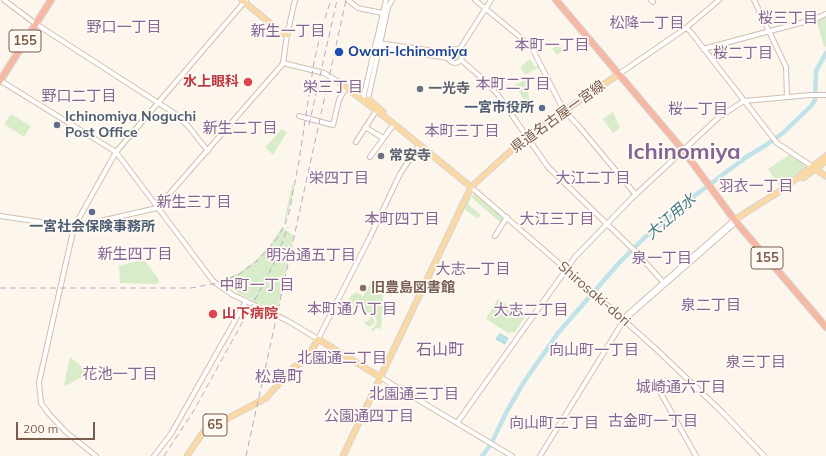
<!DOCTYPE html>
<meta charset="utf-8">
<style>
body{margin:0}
#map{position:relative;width:826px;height:456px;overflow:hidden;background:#fdf6ec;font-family:Mulish,sans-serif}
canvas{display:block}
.scale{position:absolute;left:16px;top:422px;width:79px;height:18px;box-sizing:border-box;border:2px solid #7a5c4d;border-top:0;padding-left:5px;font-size:12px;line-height:14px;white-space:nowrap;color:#7a5c4d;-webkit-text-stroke:3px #fffaf3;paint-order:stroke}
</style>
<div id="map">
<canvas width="826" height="456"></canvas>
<div class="scale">200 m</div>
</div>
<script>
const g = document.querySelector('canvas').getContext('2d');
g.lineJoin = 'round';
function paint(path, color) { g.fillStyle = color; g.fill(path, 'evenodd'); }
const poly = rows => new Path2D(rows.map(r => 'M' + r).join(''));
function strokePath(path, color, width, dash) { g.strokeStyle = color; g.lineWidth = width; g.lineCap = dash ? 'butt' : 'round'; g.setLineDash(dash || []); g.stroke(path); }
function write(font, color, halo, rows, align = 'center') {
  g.font = font + ' Mulish,"Noto Sans JP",sans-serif'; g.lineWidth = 3.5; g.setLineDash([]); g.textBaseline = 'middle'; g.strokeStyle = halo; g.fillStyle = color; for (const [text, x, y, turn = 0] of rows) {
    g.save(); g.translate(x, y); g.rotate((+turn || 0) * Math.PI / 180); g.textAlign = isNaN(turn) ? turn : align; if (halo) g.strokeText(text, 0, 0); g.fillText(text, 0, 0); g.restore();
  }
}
paint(poly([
 [826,17,826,47,824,46,816,20],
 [558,44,564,50,557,55,552,49],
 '450.5 56a4.5 4.5 0 1 1 9 0a4.5 4.5 0 1 1-9 0Z',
 [530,59,535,67,540,64,540,67,525,75,520,67],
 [526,79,530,104,527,105,515,85],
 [613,112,620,128,613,133,603,119],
 [11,114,31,126,24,137,4,124],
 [282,129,287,132,273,155,265,147],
 [789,155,808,167,780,187,768,169],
 [292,185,294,185,293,194,288,213,285,221,284,222],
 [474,193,504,219,501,223,471,197],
 [469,196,471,198,468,204,481,215,478,219,463,208],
 [282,227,294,236,277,311,242,295,219,281,239,273,255,261,270,245],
 [142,260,146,262,158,278,159,282,157,284,120,283,119,266],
 [371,282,376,282,384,284,381,329,376,328,374,331,370,330,374,327,377,322,376,318,373,316,373,319,375,321,374,324,369,327,364,323,365,321,368,321,371,317,369,313,363,310,362,311,361,308,355,306,353,309,352,308,353,304,348,300,352,294,354,294,356,292,363,296],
 [497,300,500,300,525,317,515,332,508,333,486,319],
 [70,357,90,373,65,386,64,385]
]), '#d8ecc9');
const water = poly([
 [500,334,508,338,505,344,496,339,500,334]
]);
paint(water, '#bfe3e8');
strokePath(water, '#a5d3da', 1);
strokePath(poly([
 [482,456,491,444,507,411,524,382,549,346,558,333,619,263,644,238,697,194,745,158,766,145,783,133,811,106,815,100,816,71,826,53]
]), '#bfe3e8', 4.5);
const minor = poly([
 [4,0,36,24,174,113,188,126,208,151],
 [348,0,358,8,382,13],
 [475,0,531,46,564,111,577,124,636,195],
 [651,0,653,2],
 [754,0,786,67,787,97],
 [686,28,690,31,777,143,813,167],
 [378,43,449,53],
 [378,47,448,58],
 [703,49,815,19,826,14],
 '448 56a7 7 0 1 1 14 0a7 7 0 1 1-14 0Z',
 [459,50,491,0],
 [461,60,483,79,498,95,548,167,636,252,665,284],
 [283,63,324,73,339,82],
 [619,74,686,28,719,0],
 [1,81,116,152,213,281,217,284,233,295,288,321,318,339,370,237,400,174,419,145],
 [363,99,386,0],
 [368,99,388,7,392,0],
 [299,116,333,125,339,100,346,87],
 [365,127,383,138],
 [356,142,376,111],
 [370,157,394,124],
 [471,187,597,296,656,349,722,412,764,456],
 [0,216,74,227,157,208,281,66,283,63,287,35,295,0],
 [495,236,507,217],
 [624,320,736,222],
 [380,377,512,456],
 [656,388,659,390,696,456],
 [457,423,575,257,632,198,719,117,744,101,811,95,826,95],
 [96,456,66,432,49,414,41,403,39,382,74,227,116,152,246,0],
 [154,456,171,434,246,301],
 [540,456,627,315,734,220]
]);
const major = poly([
 [242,0,282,33,287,35],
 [339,82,394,124,471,187],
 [368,99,383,112],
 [813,168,826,176],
 [803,178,826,161],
 [734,220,780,191,826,156],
 [187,456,204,431,266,398,294,367,306,360,318,339,380,377],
 [343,456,471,187,527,136,619,74]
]);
const highway = poly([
 [556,0,683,150,736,222,826,327],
 [0,81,51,0]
]);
strokePath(minor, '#d1beb0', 6);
strokePath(major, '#dad1cd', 7);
strokePath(highway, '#dad1cd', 8);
strokePath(minor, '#fff', 4);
strokePath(major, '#fbd9a5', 5);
strokePath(highway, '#f7b7a3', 5.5);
strokePath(poly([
 [309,125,337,0],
 [0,288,191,288,218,283,238,275,257,261,276,240,285,224,289,213,299,161,314,62,321,31,331,0],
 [164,456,193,412,263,285,276,259,288,227],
 [246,456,346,0]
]), '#b9a8c9', 1, [6, 4]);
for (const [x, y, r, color] of [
 [339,52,5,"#1a4fb4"],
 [248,82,5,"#e0444e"],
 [420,89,4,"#6b7280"],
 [542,108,4,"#5c6f8a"],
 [57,125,4,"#5c6f8a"],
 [381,156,4,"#6b7280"],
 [92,212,4,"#5c6f8a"],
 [363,288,4,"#8d6e63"],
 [213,314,5,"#e0444e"]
]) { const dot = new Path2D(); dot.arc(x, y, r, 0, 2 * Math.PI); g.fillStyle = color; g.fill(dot); strokePath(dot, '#fffaf3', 1.5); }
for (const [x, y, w] of [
 [25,41,32],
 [767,258,32],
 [215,425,24]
]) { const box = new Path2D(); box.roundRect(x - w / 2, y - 11, w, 22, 3); g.fillStyle = '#fffaf3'; g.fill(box); strokePath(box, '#7a5c4d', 1); }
write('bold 13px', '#7a5c4d', null, [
 ["155",25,41],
 ["155",767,258],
 ["65",215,425]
]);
write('bold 14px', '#164399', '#fffaf3', [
 ["Owari-Ichinomiya",348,52]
], 'left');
write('bold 14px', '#be3a42', '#fffaf3', [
 ["水上眼科",239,82],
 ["山下病院",222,314,"left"]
], 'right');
write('bold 14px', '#5b616d', '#fffaf3', [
 ["一光寺",428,89],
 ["常安寺",389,156]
], 'left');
write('bold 14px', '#4e5e75', '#fffaf3', [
 ["一宮市役所",534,108],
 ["Ichinomiya Noguchi",65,117,"left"],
 ["Post Office",65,133,"left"],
 ["一宮社会保険事務所",92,227,"center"]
], 'right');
write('14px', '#7a5c4d', '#fffaf3', [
 ["県道名古屋一宮線",558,117,-36],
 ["Shirosaki-dori",594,294,41]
]);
write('bold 14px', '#785e54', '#fffaf3', [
 ["旧豊島図書館",371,288]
], 'left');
write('15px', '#846695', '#fffaf3', [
 ["桜三丁目",788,18],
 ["松降一丁目",647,23],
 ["野口一丁目",124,27],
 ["新生一丁目",288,31],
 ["本町一丁目",552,45],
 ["桜二丁目",743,53],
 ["本町二丁目",513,84],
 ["栄三丁目",333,87],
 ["野口二丁目",79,96],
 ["桜一丁目",698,109],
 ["新生二丁目",240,128],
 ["本町三丁目",462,131],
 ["栄四丁目",339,178],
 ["大江二丁目",593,178],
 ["羽衣一丁目",756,186],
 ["新生三丁目",194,202],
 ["本町四丁目",402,219],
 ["大江三丁目",557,219],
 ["新生四丁目",135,254],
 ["明治通五丁目",311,255],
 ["泉一丁目",662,258],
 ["大志一丁目",473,269],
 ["中町一丁目",257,285],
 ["泉二丁目",711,305],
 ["本町通八丁目",352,309],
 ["大志二丁目",531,310],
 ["向山町一丁目",594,350],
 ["北園通二丁目",342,358],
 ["泉三丁目",756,362],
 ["花池一丁目",120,374],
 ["城崎通六丁目",681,387],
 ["北園通三丁目",414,394],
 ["公園通四丁目",369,416],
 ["古金町一丁目",653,421],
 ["向山町二丁目",554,423]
]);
write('italic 15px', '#437c86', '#fffaf3', [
 ["大江用水",671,217,-41]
]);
write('16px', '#846695', '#fffaf3', [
 ["石山町",440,350],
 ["松島町",279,377]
]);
write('bold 22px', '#846695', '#fffaf3', [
 ["Ichinomiya",684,152]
]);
</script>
